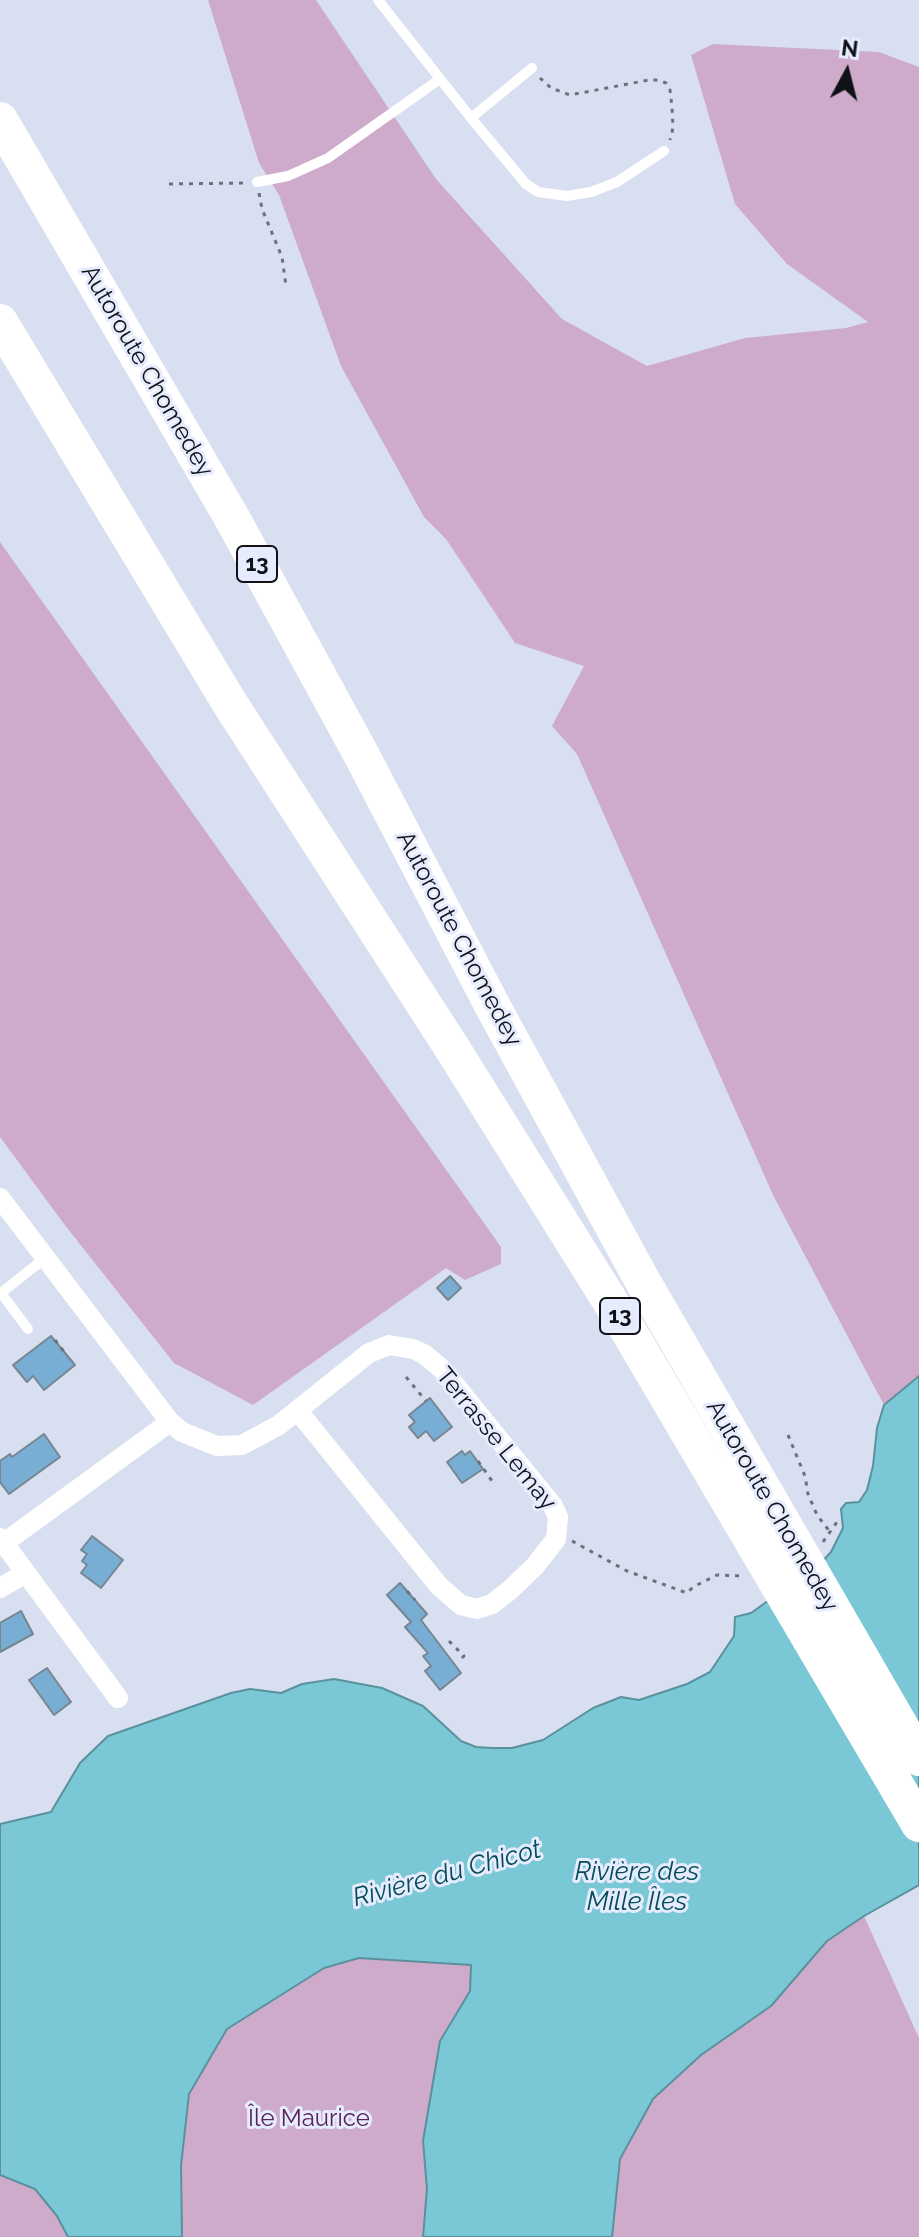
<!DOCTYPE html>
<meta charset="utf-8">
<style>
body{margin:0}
#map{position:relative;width:919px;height:2237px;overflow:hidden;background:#d8dff0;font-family:Raleway,sans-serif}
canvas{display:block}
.north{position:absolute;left:807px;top:32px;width:80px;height:80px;-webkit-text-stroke:6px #e6ecfd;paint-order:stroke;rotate:7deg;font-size:22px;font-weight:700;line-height:32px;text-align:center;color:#101218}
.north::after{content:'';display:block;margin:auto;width:28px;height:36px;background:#101218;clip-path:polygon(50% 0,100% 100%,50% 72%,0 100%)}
</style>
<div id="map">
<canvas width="919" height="2237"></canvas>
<div class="north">N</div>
</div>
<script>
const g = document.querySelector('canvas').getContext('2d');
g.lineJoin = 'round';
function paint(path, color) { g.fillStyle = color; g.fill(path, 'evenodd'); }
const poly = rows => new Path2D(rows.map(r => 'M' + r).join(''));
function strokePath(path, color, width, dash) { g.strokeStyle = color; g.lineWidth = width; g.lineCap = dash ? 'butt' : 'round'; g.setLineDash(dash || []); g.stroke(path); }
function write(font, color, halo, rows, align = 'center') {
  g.font = font + ' Raleway,sans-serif'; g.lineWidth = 6; g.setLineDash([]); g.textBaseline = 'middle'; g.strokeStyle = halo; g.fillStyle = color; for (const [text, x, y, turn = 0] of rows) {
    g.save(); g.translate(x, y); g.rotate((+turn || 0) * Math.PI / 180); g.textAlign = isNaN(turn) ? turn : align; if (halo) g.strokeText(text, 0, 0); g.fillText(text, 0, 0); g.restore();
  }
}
paint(poly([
 [208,0,316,0,436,179,562,319,647,366,745,338,846,328,868,322,787,264,735,204,691,55,713,44,879,52,919,67,919,1376,884,1405,774,1197,577,754,552,726,584,666,515,643,446,539,424,517,341,366,279,195,259,163],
 [0,542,501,1247,501,1264,465,1280,446,1268,253,1405,174,1363,64,1224,0,1137],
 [864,1916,919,2038,919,2237,612,2237,620,2159,653,2099,701,2055,771,2006,827,1941],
 [359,1958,472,1965,470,1991,440,2041,423,2141,427,2189,423,2237,182,2237,181,2166,189,2094,227,2029,324,1968],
 [0,2175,34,2189,57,2216,68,2237,0,2237]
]), '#ceabcb');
const water = poly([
 [919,1376,919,1885,864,1916,827,1941,771,2006,701,2055,653,2099,620,2159,612,2237,423,2237,427,2189,423,2141,440,2041,470,1991,471,1965,359,1958,324,1968,227,2029,189,2094,181,2166,182,2237,68,2237,57,2216,35,2189,0,2175,0,1824,51,1812,80,1763,108,1736,231,1693,250,1689,281,1693,302,1684,334,1679,382,1688,423,1706,461,1741,476,1747,492,1748,512,1748,543,1740,593,1708,621,1697,639,1700,687,1684,710,1672,734,1636,735,1617,751,1613,821,1563,831,1552,843,1528,841,1509,846,1503,859,1502,867,1490,873,1466,877,1428,884,1405,919,1376]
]);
paint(water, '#7ac8d6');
strokePath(water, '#5a919d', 2);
const building = poly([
 [450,1276,461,1288,448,1300,437,1288,450,1276],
 [51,1336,75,1365,44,1390,33,1376,27,1382,13,1365,51,1336],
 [430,1398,452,1427,434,1441,426,1431,418,1438,409,1427,415,1422,409,1415,430,1398],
 [44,1434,60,1457,9,1494,0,1482,0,1461,10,1454,12,1457,44,1434],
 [462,1451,465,1455,470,1451,483,1469,462,1483,447,1462,462,1451],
 [92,1536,123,1560,101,1588,81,1573,87,1565,82,1561,87,1554,81,1550,92,1536],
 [400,1583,427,1614,421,1620,461,1673,440,1690,425,1671,431,1666,423,1656,428,1653,405,1627,411,1622,387,1595,400,1583],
 [21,1611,33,1634,0,1652,0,1623,21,1611],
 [47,1668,71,1702,54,1715,29,1680,47,1668]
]);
paint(building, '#78aed4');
strokePath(building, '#778691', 2);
strokePath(poly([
 [540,78,551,88,570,95,649,80,658,80,666,83,670,90,672,107,673,128,670,140],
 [169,184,245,183],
 [259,193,262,209,282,257,286,286],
 [55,1340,65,1353],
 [406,1377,426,1401],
 [788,1435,805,1476,808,1494,817,1515,830,1532],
 [478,1461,492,1481],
 [572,1541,627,1571,687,1593,693,1587,717,1575,743,1576],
 [823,1542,839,1519],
 [407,1591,415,1600],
 [449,1641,464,1656,458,1661]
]), '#6c717c', 3, [4, 6]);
strokePath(poly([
 [378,0,471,118,526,184,538,192,567,196,591,192,617,182,664,151],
 [471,118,532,68],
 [257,182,288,176,328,158,440,79],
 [28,1329,1,1293,45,1258]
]), '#fff', 10);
strokePath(poly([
 [0,1198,170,1422,182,1432,217,1446,242,1445,279,1425,369,1353,389,1345,413,1349,424,1354,442,1369,553,1506,558,1517,556,1539,535,1566,510,1590,492,1604,477,1609,461,1605,439,1586,298,1411],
 [0,1538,118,1698],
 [4,1543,170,1422],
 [0,1588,26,1573]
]), '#fff', 20);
strokePath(poly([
 [0,120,232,518,361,754,492,1005,642,1280,919,1758],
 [0,322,229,702,452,1048,625,1325,919,1824]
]), '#fff', 36);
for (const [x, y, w] of [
 [257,564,40],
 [620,1316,40]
]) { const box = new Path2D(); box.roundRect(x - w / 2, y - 18, w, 36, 6); g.fillStyle = '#e6ecfd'; g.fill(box); strokePath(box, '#101218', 2); }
write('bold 22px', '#101218', null, [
 ["13",257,564],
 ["13",620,1316]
]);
write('24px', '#101218', '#e6ecfd', [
 ["Autoroute Chomedey",147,371,60],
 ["Autoroute Chomedey",459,939,62],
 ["Terrasse Lemay",496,1439,51],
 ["Autoroute Chomedey",772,1506,60]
]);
write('24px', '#5b2359', '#e6ecfd', [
 ["Île Maurice",309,2119]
]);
write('italic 26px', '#034d58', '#e6ecfd', [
 ["Rivière des",637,1872],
 ["Mille Îles",637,1902],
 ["Rivière du Chicot",447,1874,-15]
]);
</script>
